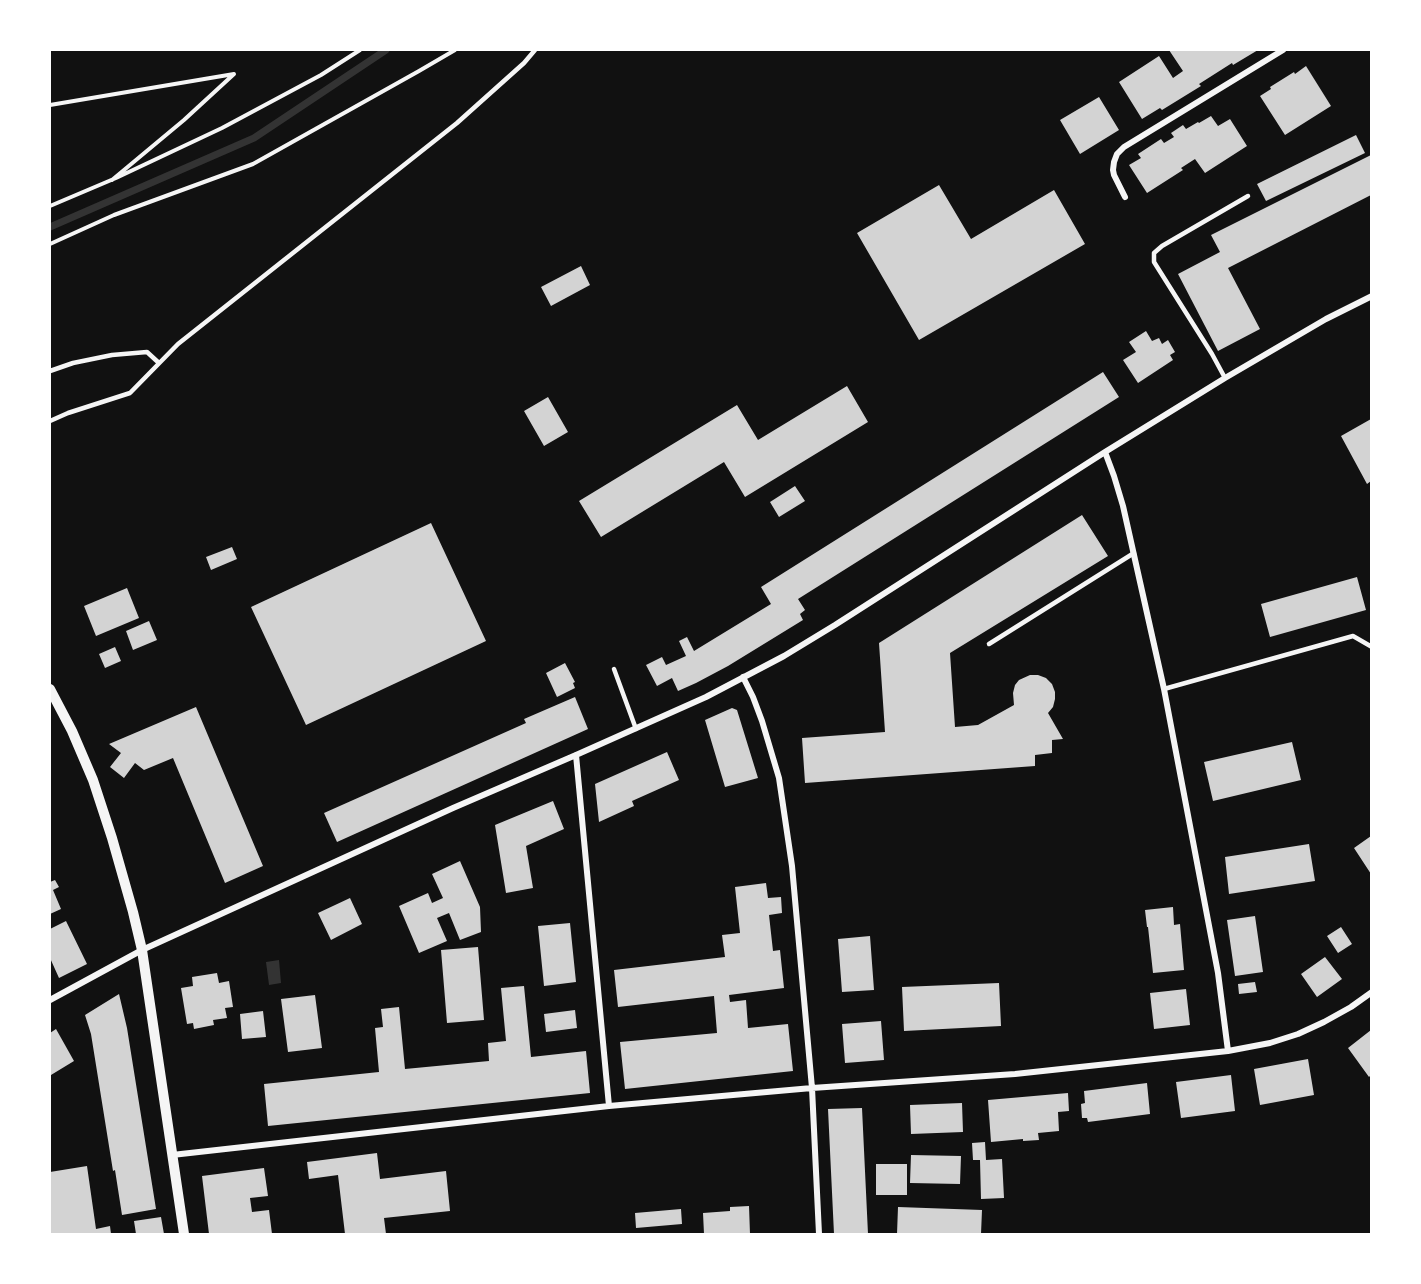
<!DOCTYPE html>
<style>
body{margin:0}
#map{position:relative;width:1421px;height:1284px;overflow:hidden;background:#111;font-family:Jost,sans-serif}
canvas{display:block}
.frame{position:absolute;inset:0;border:51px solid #fff;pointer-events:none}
</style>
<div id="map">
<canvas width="1421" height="1284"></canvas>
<div class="frame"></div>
</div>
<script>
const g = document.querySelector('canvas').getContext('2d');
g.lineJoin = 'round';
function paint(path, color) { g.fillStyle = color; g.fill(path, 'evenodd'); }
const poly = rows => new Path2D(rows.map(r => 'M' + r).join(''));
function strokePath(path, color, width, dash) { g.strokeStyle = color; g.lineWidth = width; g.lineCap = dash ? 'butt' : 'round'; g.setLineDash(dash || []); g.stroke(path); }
paint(poly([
 [279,960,281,983,269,985,266,962]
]), '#333');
strokePath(poly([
 [50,227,254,138,386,50]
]), '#333', 7);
paint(poly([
 [1169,50,1258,50,1233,65,1232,63,1199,84,1201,86,1162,110,1160,108,1142,119,1119,82,1159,56,1173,78,1183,71],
 [1306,66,1331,106,1285,135,1260,96,1271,89,1270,87,1294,72,1295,74],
 [1099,97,1119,130,1080,154,1060,120],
 [1211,116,1218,126,1230,119,1247,146,1205,173,1195,159,1181,168,1183,170,1147,193,1129,165,1141,158,1138,154,1161,139,1164,143,1174,137,1171,133,1183,125,1186,129,1198,122,1199,123],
 [1356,135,1365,153,1266,201,1257,184],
 [1371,155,1371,195,1228,268,1260,329,1218,351,1178,274,1220,252,1211,235],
 [939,185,971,239,1054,190,1085,244,919,340,857,233],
 [581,266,590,285,551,306,541,287],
 [1146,331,1152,341,1159,338,1162,344,1168,340,1175,352,1170,355,1173,360,1138,383,1123,360,1136,352,1129,342],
 [1103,372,1119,397,798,599,805,610,800,614,803,620,728,666,696,683,678,691,672,678,657,686,646,665,662,657,666,665,686,656,679,641,687,637,694,651,771,604,761,587],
 [847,386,868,422,745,497,724,462,601,537,579,501,737,405,758,440],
 [548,397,568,432,544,446,524,411],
 [1371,419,1371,481,1367,484,1341,436],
 [795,486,805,501,779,517,770,502],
 [1082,515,1108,556,950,653,955,727,978,725,1014,705,1013,693,1015,685,1019,680,1030,675,1038,675,1046,678,1052,684,1055,692,1055,699,1053,707,1048,713,1063,739,1052,740,1052,753,1035,755,1035,766,805,783,802,738,885,732,879,643],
 [431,523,486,641,306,725,251,607],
 [232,547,237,559,211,570,206,557],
 [1357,577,1366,610,1270,637,1261,604],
 [127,588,139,618,96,636,84,606],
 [149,621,157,640,133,650,126,631],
 [115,647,121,661,105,668,99,654],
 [565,663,575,682,573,683,575,688,557,697,546,673],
 [575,697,588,729,337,842,324,813,526,723,524,719],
 [196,707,263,866,225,883,173,758,144,770,135,763,124,778,110,767,121,753,109,744],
 [732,708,737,710,758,778,725,787,705,720],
 [1292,742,1301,780,1213,801,1204,762],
 [667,752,679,780,632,801,634,806,599,822,595,784],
 [553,801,564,829,526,846,533,888,506,893,495,825],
 [1371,836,1371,874,1354,848],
 [1309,844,1315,881,1229,894,1225,857],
 [460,861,480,907,481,932,460,940,449,913,437,918,447,941,419,953,399,906,428,893,432,903,443,898,432,874],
 [55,880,59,887,53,890,61,909,50,914,50,882],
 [766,883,768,898,781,897,782,913,769,915,773,951,780,950,784,988,729,995,730,1002,746,1000,748,1028,788,1024,793,1071,625,1089,620,1042,717,1033,714,996,618,1007,614,970,725,957,722,935,740,933,735,887],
 [350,898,362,924,331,940,318,913],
 [1173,907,1174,925,1180,924,1184,970,1153,973,1148,927,1147,927,1145,910],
 [1255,916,1263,972,1235,976,1227,920],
 [66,921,87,964,59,978,50,958,50,929],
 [570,923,576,982,544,986,538,926],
 [1341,927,1352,944,1338,953,1327,936],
 [870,936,874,990,842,992,838,939],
 [478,947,484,1020,447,1023,441,950],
 [1325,957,1342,979,1317,997,1301,974],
 [217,973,219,983,229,981,233,1007,225,1008,227,1018,213,1020,214,1025,194,1029,193,1023,187,1024,181,988,193,986,192,977],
 [1255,982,1257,992,1239,994,1238,984],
 [999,983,1001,1026,904,1031,902,987],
 [524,986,531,1057,586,1051,590,1093,268,1126,264,1084,379,1072,375,1028,383,1027,381,1009,399,1007,405,1069,489,1061,488,1043,506,1041,501,988],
 [1186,989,1190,1025,1154,1029,1150,993],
 [119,994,127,1028,156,1209,122,1215,115,1170,113,1171,91,1034,85,1015],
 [315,995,322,1048,288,1052,281,999],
 [575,1010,577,1028,546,1032,544,1014],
 [263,1011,266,1037,242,1039,240,1014],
 [881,1021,884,1060,845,1063,842,1024],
 [56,1029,74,1061,51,1075,50,1073,50,1033],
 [1371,1030,1371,1075,1369,1077,1348,1048],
 [1308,1059,1314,1095,1260,1105,1254,1069],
 [1231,1075,1235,1111,1181,1118,1176,1082],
 [1147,1083,1150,1114,1088,1122,1087,1118,1082,1118,1081,1104,1085,1103,1084,1091],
 [1068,1093,1069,1111,1058,1112,1059,1131,1038,1133,1039,1140,1023,1141,1023,1139,991,1142,988,1100],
 [962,1103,963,1132,911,1134,910,1105],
 [862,1108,868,1234,834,1234,828,1109],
 [985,1142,986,1160,1002,1159,1004,1198,981,1199,980,1160,973,1160,972,1143],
 [377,1153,380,1179,446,1171,450,1211,384,1218,386,1234,345,1234,338,1175,309,1179,307,1162],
 [911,1155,961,1156,960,1184,910,1183],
 [876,1164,907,1164,907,1195,876,1195],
 [87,1166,96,1229,110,1226,111,1234,50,1234,50,1172],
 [264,1168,268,1196,250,1198,252,1212,269,1210,272,1234,209,1234,202,1176],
 [749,1206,750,1234,704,1234,703,1213,730,1211,730,1207],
 [898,1207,982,1210,981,1234,897,1234],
 [681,1209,682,1224,636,1228,635,1213],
 [161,1217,164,1234,136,1234,134,1221]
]), '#d3d3d3');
strokePath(poly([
 [50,105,234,74,184,120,112,180],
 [50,206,116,178,222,128,321,75,360,50],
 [50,244,114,215,253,164,419,71,455,50]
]), '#f5f5f5', 4);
strokePath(poly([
 [50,371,73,363,112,355,147,352,159,363],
 [1225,378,1212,354,1154,262,1154,253,1162,246,1248,196],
 [50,421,68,413,130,393,178,344,457,123,524,63,535,50],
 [989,644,1134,553],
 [614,669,636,729],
 [1164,689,1353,636,1372,647]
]), '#f5f5f5', 4.5);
strokePath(poly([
 [1125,197,1114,175,1113,170,1114,162,1117,154,1124,147,1283,50],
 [1105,452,1114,476,1123,506,1164,689,1218,973,1228,1051],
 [743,677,753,697,762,721,779,778,792,866,812,1088,819,1234],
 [576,755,609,1106],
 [50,1000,142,950,453,808,576,755,706,697,784,656,835,625,1105,452,1225,378,1326,319,1372,296],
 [172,1155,609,1106,812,1088,1015,1074,1228,1051,1270,1043,1298,1034,1324,1022,1351,1007,1372,992]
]), '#f5f5f5', 6);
strokePath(poly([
 [50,689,72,731,93,780,112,838,133,912,142,950,184,1234]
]), '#f5f5f5', 10);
</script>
